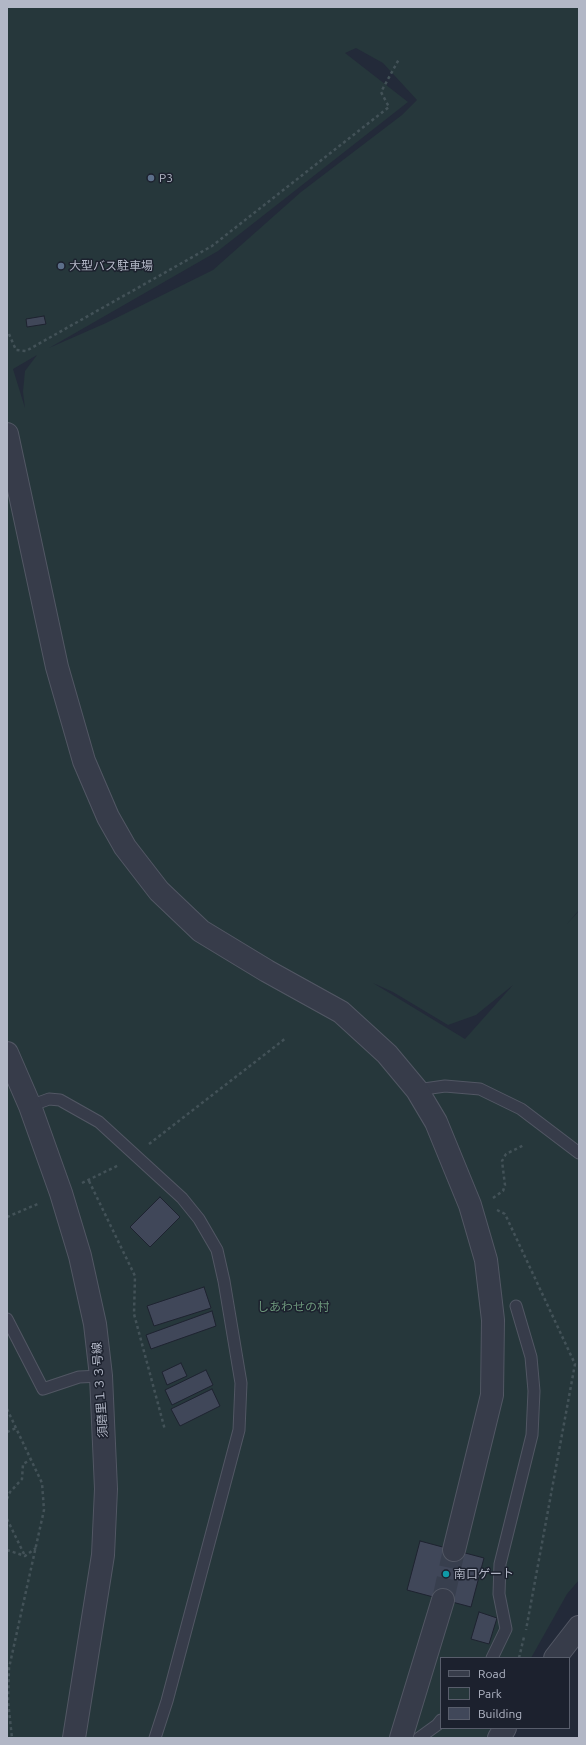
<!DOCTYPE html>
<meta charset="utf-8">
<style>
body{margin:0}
#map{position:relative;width:586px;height:1745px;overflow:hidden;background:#232a39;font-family:Ubuntu,sans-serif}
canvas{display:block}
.frame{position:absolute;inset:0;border:8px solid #b2b7c6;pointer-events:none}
.legend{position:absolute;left:440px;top:1657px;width:130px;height:72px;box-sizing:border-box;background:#1c212e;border:1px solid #585d6b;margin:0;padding:5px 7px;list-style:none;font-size:12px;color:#b2b7c6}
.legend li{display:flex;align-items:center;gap:8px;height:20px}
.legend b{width:20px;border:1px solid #585d6b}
</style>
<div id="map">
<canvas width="586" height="1745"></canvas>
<div class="frame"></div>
<ul class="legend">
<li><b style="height:5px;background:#373c4a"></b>Road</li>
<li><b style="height:11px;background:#26373b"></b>Park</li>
<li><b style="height:11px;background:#404759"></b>Building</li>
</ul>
</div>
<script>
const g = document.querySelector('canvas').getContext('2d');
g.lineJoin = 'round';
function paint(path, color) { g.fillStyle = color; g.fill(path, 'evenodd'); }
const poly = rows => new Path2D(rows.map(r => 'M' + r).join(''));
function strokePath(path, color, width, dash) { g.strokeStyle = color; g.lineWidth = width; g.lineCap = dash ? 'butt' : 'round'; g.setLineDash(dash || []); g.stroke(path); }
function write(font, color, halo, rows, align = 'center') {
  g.font = font + ' Ubuntu,"Noto Sans JP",sans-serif'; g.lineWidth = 3; g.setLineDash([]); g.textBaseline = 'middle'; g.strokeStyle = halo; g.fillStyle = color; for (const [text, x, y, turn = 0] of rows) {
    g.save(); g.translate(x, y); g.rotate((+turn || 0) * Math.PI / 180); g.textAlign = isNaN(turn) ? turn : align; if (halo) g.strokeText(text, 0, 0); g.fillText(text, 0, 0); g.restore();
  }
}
paint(poly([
 [7,7,579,7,579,910,567,924,579,911,579,1580,567,1594,531,1658,441,1658,441,1728,492,1728,486,1738,7,1738],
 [356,48,383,63,417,100,402,115,301,192,213,270,106,323,49,348,218,251,408,102,345,53],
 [37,355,25,371,23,392,25,408,13,369],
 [373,983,393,992,448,1025,476,1015,513,985,465,1039]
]), '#26373b');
const building = poly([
 [44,316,46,324,27,327,26,319,44,316],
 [160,1197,180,1217,150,1247,130,1227,160,1197],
 [204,1287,211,1308,154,1326,147,1306,204,1287],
 [212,1311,216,1326,151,1349,146,1335,212,1311],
 [181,1363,187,1376,167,1385,162,1372,181,1363],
 [206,1370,213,1385,172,1405,165,1390,206,1370],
 [212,1389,220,1406,180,1426,171,1409,212,1389],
 [420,1541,484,1558,471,1607,407,1590,420,1541],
 [479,1612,497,1618,489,1644,471,1639,479,1612]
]);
paint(building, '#404759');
strokePath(building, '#1e2330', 1);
strokePath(poly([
 [443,1600,454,1550]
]), '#383f4e', 22, [22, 11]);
const service = poly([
 [417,1090,445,1086,480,1089,521,1109,579,1153],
 [30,1106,49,1099,60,1100,99,1122,182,1198,199,1219,217,1250,224,1281,241,1383,239,1430,167,1701,155,1738],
 [7,1319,43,1389,79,1377,101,1376],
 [492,1658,506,1629,499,1594,500,1564,532,1435,534,1391,531,1357,516,1306],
 [419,1738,437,1725,441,1720]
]);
const tertiary = poly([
 [7,434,57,667,84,761,108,817,125,847,159,891,201,931,267,971,341,1012,387,1054,417,1090,436,1122,470,1205,486,1260,493,1320,492,1395,454,1550],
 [7,1053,30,1106,61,1193,80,1256,95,1324,101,1376,106,1489,103,1555,74,1738],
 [555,1658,579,1627],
 [401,1738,443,1600],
 [499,1738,505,1728]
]);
strokePath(service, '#525764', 13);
strokePath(tertiary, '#525764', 24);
strokePath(poly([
 [9,334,16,350,26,351,212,246,389,107,381,92,399,59],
 [149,1144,286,1038],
 [89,1181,135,1276,134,1314,165,1430],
 [82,1183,119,1165],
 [493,1198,503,1191,505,1185,502,1161,506,1154,524,1145],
 [497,1210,505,1214,575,1364,526,1630],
 [7,1217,40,1203],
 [7,1409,42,1483,44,1510,9,1668,8,1701,12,1738],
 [7,1432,16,1428],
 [7,1499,10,1492,22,1479,23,1464,32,1459],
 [7,1519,25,1556],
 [7,1550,25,1556,36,1548],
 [519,1658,524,1637]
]), '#435258', 2.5, [3, 3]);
strokePath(service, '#373c4a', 11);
strokePath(tertiary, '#373c4a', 22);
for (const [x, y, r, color] of [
 [151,178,4,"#5c6f8a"],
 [61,266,4,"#5c6f8a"],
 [446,1574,4,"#0f9aa8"]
]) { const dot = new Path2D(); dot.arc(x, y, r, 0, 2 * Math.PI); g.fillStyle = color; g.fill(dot); strokePath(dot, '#1c212e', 1.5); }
write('12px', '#b2b7c6', '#1c212e', [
 ["P3",159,178],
 ["大型バス駐車場",69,266],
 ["南口ゲート",454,1574]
], 'left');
write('12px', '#6b957a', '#1c212e', [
 ["しあわせの村",293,1307]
]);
write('12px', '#b2b7c6', '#1c212e', [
 ["須磨里１３３号線",100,1390,-94]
]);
</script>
